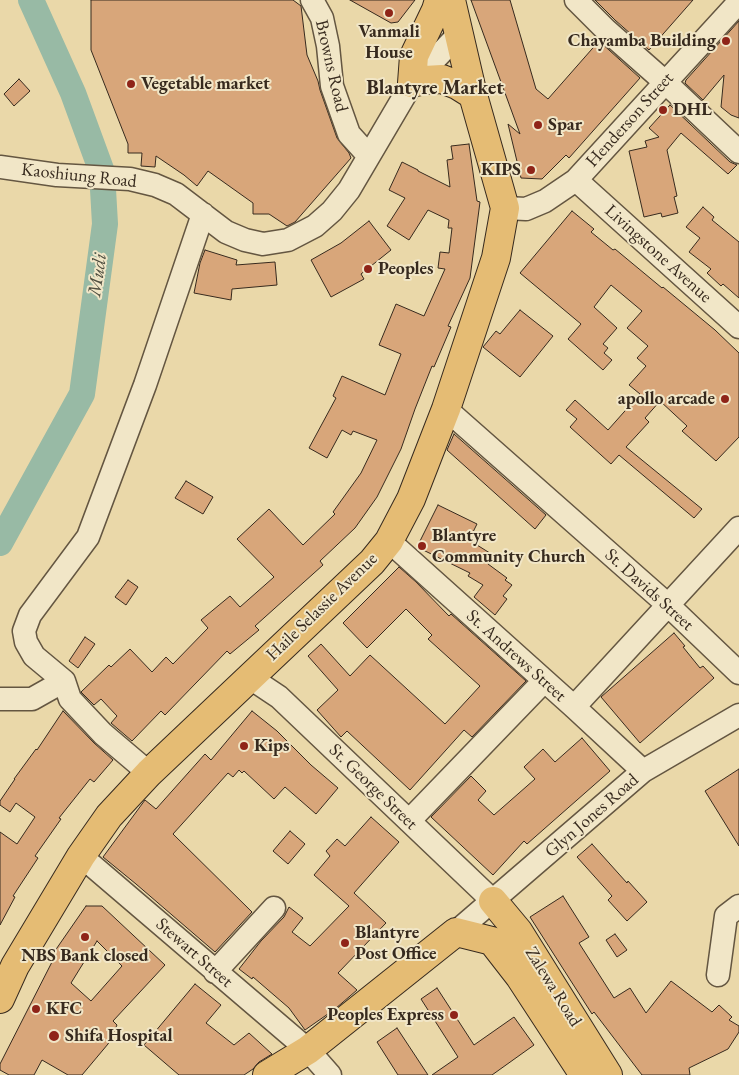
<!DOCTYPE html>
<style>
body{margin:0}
canvas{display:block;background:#ead8a9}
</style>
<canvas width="739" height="1075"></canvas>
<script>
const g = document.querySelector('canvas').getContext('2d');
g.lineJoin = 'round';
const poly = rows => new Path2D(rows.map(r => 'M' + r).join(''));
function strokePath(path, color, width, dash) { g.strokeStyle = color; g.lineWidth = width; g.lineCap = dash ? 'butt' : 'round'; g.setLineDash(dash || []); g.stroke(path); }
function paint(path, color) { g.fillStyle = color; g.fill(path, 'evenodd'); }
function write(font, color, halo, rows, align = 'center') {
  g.font = font + ' "EB Garamond",serif'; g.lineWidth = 4; g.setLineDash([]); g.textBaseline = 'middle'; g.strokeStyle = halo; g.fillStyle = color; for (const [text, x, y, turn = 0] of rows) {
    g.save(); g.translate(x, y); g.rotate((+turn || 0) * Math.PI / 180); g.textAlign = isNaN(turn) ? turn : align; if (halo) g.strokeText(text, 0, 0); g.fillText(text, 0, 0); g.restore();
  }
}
strokePath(poly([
 [0,543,82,394,105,224,102,172,73,93,31,0]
]), '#98baa5', 26);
const building = poly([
 [91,0,293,0,301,6,307,55,318,81,320,90,337,138,349,153,351,158,295,222,287,226,269,214,253,214,253,203,208,171,197,186,184,175,156,156,155,167,141,166,142,153,128,153,128,144,91,50,91,0],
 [350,0,415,0,398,22,391,23,350,0],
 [471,0,510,0,536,89,548,99,599,41,640,78,569,158,566,155,542,179,521,178,508,124,520,134,471,0],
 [595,0,693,0,649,50,615,20,595,0],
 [739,21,739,118,731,115,721,107,724,75,703,100,685,83,686,80,739,21],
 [19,79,30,91,14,106,4,94,19,79],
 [670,105,730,162,737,165,728,174,681,133,667,150,677,196,674,197,678,213,662,217,661,213,644,217,629,151,647,147,645,141,659,137,649,128,670,105],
 [469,144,477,201,480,202,470,278,448,326,451,327,434,367,432,366,415,409,401,449,377,497,355,528,320,561,323,565,255,626,259,630,230,654,227,651,165,715,161,711,132,741,111,723,117,716,101,699,94,705,81,692,109,665,111,667,130,649,152,672,166,657,173,664,208,628,201,620,230,596,240,607,274,577,237,539,269,509,303,545,335,514,333,512,361,473,377,440,353,431,351,435,342,430,327,458,309,448,336,398,333,396,342,376,385,395,401,354,379,345,396,304,424,316,445,269,438,268,440,252,449,253,452,228,448,228,449,220,428,210,409,240,387,226,405,198,389,190,402,162,418,170,418,171,450,187,447,160,453,159,451,146,469,144],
 [703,207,714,217,712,220,739,242,739,298,723,284,721,286,707,273,711,269,689,252,700,238,686,227,703,207],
 [572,211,594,229,591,232,613,250,615,249,662,288,663,287,715,330,739,353,739,437,716,461,682,431,687,426,660,401,645,418,649,422,626,447,702,509,694,518,619,455,611,464,570,427,577,419,566,410,575,400,608,430,640,394,629,385,646,366,637,358,648,346,627,328,642,311,611,285,594,307,617,328,603,344,608,348,604,353,612,360,603,370,568,339,581,324,520,273,572,211],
 [369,221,391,250,361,274,364,279,331,297,311,260,341,243,369,221],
 [205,250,237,260,236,265,275,262,277,285,232,289,231,300,194,293,200,263,205,250],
 [520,310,553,336,520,377,483,347,496,331,500,334,520,310],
 [454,434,546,515,535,529,447,450,454,434],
 [186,481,213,497,203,514,175,498,186,481],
 [438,505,477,524,469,540,493,555,488,564,507,578,505,580,512,585,503,596,507,599,495,615,474,597,483,585,468,576,470,573,417,547,438,505],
 [399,567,416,582,449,616,451,614,526,681,472,737,464,730,410,790,347,731,341,737,317,710,338,690,308,656,321,644,350,676,370,655,445,724,480,686,428,639,432,635,406,609,367,648,343,623,399,567],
 [128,580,138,587,126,605,115,597,128,580],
 [674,633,685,646,683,647,700,668,703,666,714,678,640,743,601,697,674,633],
 [85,637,95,644,78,668,69,661,85,637],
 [63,711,94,743,113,760,94,782,90,779,59,818,61,819,35,856,38,858,13,896,15,897,0,925,0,832,17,844,35,817,16,803,10,812,0,805,0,801,15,779,14,779,36,749,37,750,63,711],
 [252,711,277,731,311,765,338,788,316,814,285,787,274,799,244,771,242,773,239,770,233,777,228,773,173,834,252,912,215,952,136,884,103,857,145,800,156,809,205,754,211,760,252,711],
 [582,738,610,771,527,844,524,841,493,875,431,817,471,776,486,791,478,800,494,815,535,779,524,767,543,749,555,762,582,738],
 [739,769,739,846,705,791,739,769],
 [371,817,399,842,354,893,386,923,338,973,357,990,335,1009,305,1030,289,1008,253,977,252,979,239,969,261,941,284,917,289,907,303,918,292,932,310,946,349,906,314,875,330,856,326,851,337,839,345,846,371,817],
 [290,831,305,844,288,864,273,851,290,831],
 [592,844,627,883,628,881,647,902,627,921,608,900,612,896,577,857,592,844],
 [563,896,589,937,579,943,614,998,630,988,646,1013,671,981,712,1012,719,1005,732,1017,729,1020,739,1026,739,1032,728,1049,689,1068,690,1075,642,1075,594,1012,592,1014,530,917,563,896],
 [86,906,102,906,165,965,113,1021,117,1025,108,1044,82,1075,68,1075,42,1060,34,1075,9,1075,0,1070,0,1064,53,960,50,958,86,906],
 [97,941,122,966,91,1001,71,983,97,941],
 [615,934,627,950,617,957,606,940,615,934],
 [195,984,221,1005,206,1023,234,1045,249,1033,272,1054,259,1062,253,1069,244,1075,179,1075,144,1045,195,984],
 [437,988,474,1045,514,1017,534,1045,492,1075,432,1075,458,1057,421,999,437,988],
 [397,1028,428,1075,398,1075,377,1042,397,1028]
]);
paint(building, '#d8a67a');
strokePath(building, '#372a1e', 1);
const minor = poly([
 [312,0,322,18,328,46,332,86,349,134,368,155],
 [576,0,606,30,665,82,739,152],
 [0,167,57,175,130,179,155,185,176,194,226,232,245,240,263,244,288,240,315,226,332,211,349,190,412,83,460,33],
 [576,180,739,327],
 [505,208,526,209,545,201,576,180,739,2],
 [446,409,668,605,739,673],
 [389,541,574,707,643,771],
 [249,677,279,697,493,901],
 [0,699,32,699,64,681],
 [574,707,739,528],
 [149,773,103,734,70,699,64,681,34,656,26,642,24,631,30,615,88,537,145,385,203,214],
 [409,821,544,681],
 [81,856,308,1050,330,1075],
 [456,932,643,771,739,715],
 [215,972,274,908],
 [718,975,726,916,739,906]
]);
const highway = poly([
 [439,0,436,10,414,56,412,83,425,80,442,79,457,85,473,95],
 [493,901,518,931,608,1075],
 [0,999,15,966,81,856,109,816,149,773,372,562,389,541,411,499,446,409,496,258,505,208,473,95,451,0],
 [267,1075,308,1050,456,932,492,941,520,977,584,1075]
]);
strokePath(minor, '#645641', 25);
strokePath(highway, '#372a1e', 30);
strokePath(minor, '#f1e6c7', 22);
strokePath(highway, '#e5bc74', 28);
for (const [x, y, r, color] of [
 [389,13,5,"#8f2418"],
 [726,41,5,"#8f2418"],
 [131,84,5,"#8f2418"],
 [663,110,5,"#8f2418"],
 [538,125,5,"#8f2418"],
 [531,170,5,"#8f2418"],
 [368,269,5,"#8f2418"],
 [725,399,5,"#8f2418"],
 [422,546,5,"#8f2418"],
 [244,746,5,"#8f2418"],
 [85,937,5,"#8f2418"],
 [345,943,5,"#8f2418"],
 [36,1009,5,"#8f2418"],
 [454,1015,5,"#8f2418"],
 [54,1036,6,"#8f2418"]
]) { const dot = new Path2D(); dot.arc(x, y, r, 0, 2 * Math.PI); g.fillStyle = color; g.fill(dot); strokePath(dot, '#f1e6c7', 2); }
write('bold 18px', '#372a1e', '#f1e6c7', [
 ["Vanmali",389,32,"center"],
 ["House",389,53,"center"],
 ["Chayamba Building",716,41,"right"],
 ["Vegetable market",141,84],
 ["DHL",673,110],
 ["Spar",548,125],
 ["KIPS",521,170,"right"],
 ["Peoples",378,269],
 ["apollo arcade",715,399,"right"],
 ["Blantyre",432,536],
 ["Community Church",432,557],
 ["Kips",254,746],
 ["Blantyre",355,933],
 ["Post Office",355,954],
 ["NBS Bank closed",85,956,"center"],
 ["KFC",46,1009],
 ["Peoples Express",444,1015,"right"],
 ["Shifa Hospital",65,1036]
], 'left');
write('18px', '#372a1e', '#f1e6c7', [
 ["Browns Road",331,66,77],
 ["Henderson Street",630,120,-48],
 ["Kaoshiung Road",79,176,6],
 ["Livingstone Avenue",658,254,42],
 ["St. Davids Street",649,590,42],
 ["Haile Selassie Avenue",322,607,-44],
 ["St. Andrews Street",516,656,42],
 ["St. George Street",373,787,44],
 ["Glyn Jones Road",592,816,-41],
 ["Stewart Street",194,953,41],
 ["Zalewa Road",553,987,58]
]);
write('italic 19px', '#4f4e40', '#f1e6c7', [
 ["Mudi",98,275,-82]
]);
write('bold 20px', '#372a1e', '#f1e6c7', [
 ["Blantyre Market",435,89]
]);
</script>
